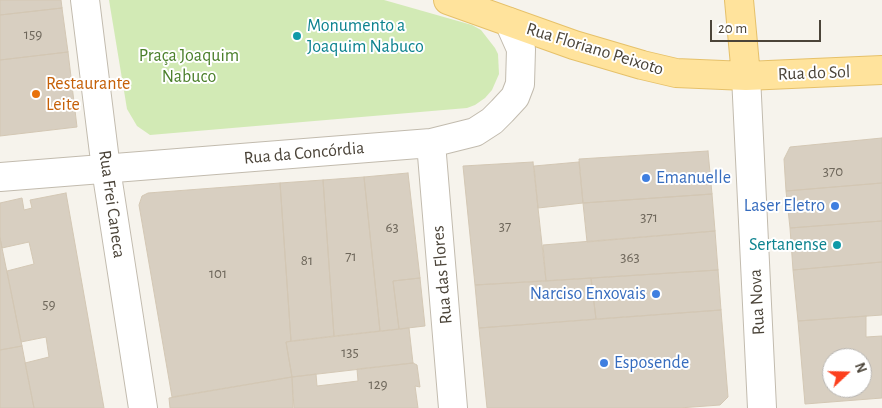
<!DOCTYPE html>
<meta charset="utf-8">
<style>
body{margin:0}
#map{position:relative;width:882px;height:408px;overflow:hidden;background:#f6f3ec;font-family:"Alegreya Sans",sans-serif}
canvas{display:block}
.north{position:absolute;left:822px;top:348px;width:50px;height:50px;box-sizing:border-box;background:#fff;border:1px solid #b7b4b0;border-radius:50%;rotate:69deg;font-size:14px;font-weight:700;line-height:20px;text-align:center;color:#4b4439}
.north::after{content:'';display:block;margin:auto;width:18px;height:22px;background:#fc3f1d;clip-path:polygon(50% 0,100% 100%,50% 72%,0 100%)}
.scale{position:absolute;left:710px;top:20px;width:111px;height:22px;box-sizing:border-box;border:2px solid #4b4439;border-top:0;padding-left:6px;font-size:15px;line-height:18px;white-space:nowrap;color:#4b4439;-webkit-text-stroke:4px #fff;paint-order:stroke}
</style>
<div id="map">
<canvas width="882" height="408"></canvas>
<div class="north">N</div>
<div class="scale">20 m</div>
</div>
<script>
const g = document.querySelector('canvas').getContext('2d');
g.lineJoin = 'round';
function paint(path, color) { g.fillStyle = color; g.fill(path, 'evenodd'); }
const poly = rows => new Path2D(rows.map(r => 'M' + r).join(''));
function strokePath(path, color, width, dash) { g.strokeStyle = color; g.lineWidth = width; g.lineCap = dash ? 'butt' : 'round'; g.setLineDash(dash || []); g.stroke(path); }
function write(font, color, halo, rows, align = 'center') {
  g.font = font + ' "Alegreya Sans",sans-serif'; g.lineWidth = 4; g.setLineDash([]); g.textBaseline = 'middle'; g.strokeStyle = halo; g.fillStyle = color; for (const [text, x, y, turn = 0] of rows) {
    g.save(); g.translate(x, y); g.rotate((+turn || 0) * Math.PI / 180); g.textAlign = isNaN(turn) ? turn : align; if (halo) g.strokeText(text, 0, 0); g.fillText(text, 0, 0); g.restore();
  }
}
paint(poly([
 [109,0,384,0,472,25,481,30,495,48,498,54,499,74,492,90,485,98,475,105,467,108,150,135,137,126,127,109]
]), '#d2eab5');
const building = poly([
 [0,0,61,0,62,8,0,15,0,0],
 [62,8,68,52,0,60,0,15,62,8],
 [68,52,77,127,0,136,0,60,68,52],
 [882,138,882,183,786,191,784,159,790,147,882,138],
 [708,151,712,194,583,203,579,159,708,151],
 [533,162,546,281,475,285,463,166,533,162],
 [579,162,583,203,538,208,534,166,579,162],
 [408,173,420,278,393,281,399,329,380,331,364,177,408,173],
 [364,177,380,331,334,336,323,180,364,177],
 [323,180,334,336,291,341,280,183,323,180],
 [280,183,291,341,286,342,292,377,172,397,139,205,142,196,148,193,280,183],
 [882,183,882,221,790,228,786,191,882,183],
 [66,193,104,408,34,408,25,363,49,357,46,337,21,342,7,271,34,264,29,242,2,248,0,238,0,203,22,198,24,210,32,208,30,200,66,193],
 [712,194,715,231,587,242,583,203,712,194],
 [882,221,882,262,793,270,790,228,882,221],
 [715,231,718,270,546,281,543,245,715,231],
 [0,238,22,346,0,350,0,238],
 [882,262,882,315,798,321,793,270,882,262],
 [718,270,721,310,596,319,591,278,718,270],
 [420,278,425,326,399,329,393,281,420,278],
 [591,278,596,319,479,328,475,285,591,278],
 [721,310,728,397,720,405,679,408,487,408,479,328,721,310],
 [866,316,866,337,882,336,882,398,805,404,798,321,866,316],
 [832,358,862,358,862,388,832,388,832,358],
 [409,328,413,363,292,377,286,342,409,328],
 [22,346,34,408,0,408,0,350,22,346],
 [413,363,417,365,420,387,415,386,418,408,294,408,292,377,316,374,317,386,358,381,357,369,413,363],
 [292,377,293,408,170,408,169,398,292,377]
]);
paint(building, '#d8cfc1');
strokePath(building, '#d3c7b4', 1);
const minor = poly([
 [85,0,106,169,143,408],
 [746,76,762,408],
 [431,143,453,408],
 [0,177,431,143,475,132,492,121,502,111,515,97,520,84,521,49,509,22]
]);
const major = poly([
 [448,0,574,45,642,65,676,73,746,76,882,70],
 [739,0,746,76]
]);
strokePath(minor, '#c2bbae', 30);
strokePath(major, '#e6c16a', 30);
strokePath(minor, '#fff', 28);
strokePath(major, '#ffe39c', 28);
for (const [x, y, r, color] of [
 [297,36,5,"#0f9aa8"],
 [36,94,5,"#e8710a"],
 [646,178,5,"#3f7fe0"],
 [835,206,5,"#3f7fe0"],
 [837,245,5,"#0f9aa8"],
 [656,294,5,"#3f7fe0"],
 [604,363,5,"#3f7fe0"]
]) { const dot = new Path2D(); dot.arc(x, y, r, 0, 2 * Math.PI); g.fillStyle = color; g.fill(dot); strokePath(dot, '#fff', 2); }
write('15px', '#6e675b', null, [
 ["159",33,34],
 ["370",833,171],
 ["371",649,217],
 ["37",505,226],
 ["63",392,227],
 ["71",351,256],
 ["363",630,257],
 ["81",307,260],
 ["101",218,273],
 ["59",49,304],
 ["135",350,352],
 ["129",378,384]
]);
write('18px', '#0d838f', '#fff', [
 ["Monumento a",307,26],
 ["Joaquim Nabuco",307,47],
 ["Sertanense",827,245,"right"]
], 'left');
write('18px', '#4b4439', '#fff', [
 ["Rua Floriano Peixoto",595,49,17],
 ["Rua do Sol",814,73,-2],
 ["Rua da Concórdia",304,153,-5],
 ["Rua Frei Caneca",112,204,82],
 ["Rua das Flores",442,275,-95],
 ["Rua Nova",757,302,-93]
]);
write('18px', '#4a7f2a', '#fff', [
 ["Praça Joaquim",189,56],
 ["Nabuco",189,77]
]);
write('18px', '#c56008', '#fff', [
 ["Restaurante",46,84],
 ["Leite",46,105]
], 'left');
write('18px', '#366cbe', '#fff', [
 ["Emanuelle",656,178],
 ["Laser Eletro",825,206,"right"],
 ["Narciso Enxovais",646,294,"right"],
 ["Esposende",614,363]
], 'left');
</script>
